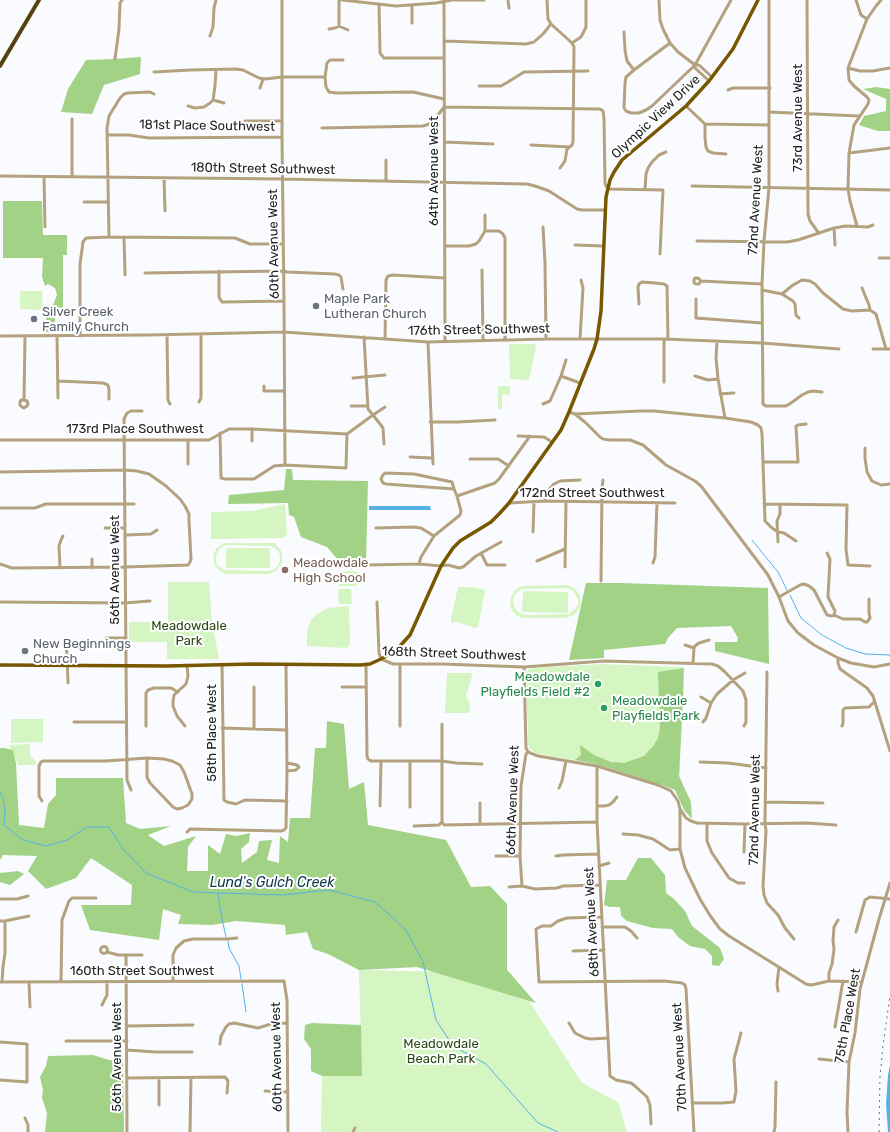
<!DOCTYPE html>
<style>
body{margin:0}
canvas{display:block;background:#f9fbfe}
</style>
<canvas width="890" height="1132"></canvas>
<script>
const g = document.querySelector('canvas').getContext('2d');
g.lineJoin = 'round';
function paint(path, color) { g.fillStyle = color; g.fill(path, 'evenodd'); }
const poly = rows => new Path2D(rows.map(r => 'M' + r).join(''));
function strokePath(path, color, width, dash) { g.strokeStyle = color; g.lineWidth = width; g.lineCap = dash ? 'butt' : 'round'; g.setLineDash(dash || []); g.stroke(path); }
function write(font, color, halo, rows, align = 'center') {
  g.font = font + ' Rubik,sans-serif'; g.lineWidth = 4; g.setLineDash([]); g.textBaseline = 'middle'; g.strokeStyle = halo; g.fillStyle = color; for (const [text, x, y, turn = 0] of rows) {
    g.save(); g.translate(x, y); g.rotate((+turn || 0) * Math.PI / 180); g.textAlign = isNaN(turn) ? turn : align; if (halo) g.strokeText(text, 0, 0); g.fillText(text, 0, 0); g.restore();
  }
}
paint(poly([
 [20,291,42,291,43,310,20,309],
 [509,344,535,344,536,346,529,380,510,379],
 [498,386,510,386,510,394,502,395,502,409,498,409],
 [285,504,287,534,283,538,211,539,211,512,252,511],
 [224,543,276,543,276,545,280,549,282,553,282,563,276,571,269,574,229,574,223,573,219,570,215,566,213,558,214,553,217,548],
 [227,545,271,546,275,548,279,552,280,558,280,562,275,569,269,571,224,570,217,565,216,560,216,556,220,548],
 [226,548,270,548,270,568,226,568],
 [339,571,357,571,357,586,339,586],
 [168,582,209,582,212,622,219,659,167,659,167,642,129,642,129,622,168,622],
 [565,585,570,586,574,588,578,592,580,597,581,604,579,609,576,613,572,616,564,618,523,618,516,615,511,609,510,604,511,597,515,590,519,587,524,586],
 [567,588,573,591,578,599,578,604,576,608,569,614,524,615,518,612,514,606,513,599,515,595,518,592,522,589],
 [458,587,470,587,483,589,485,591,478,627,475,628,461,623,456,622,451,623,451,619],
 [338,589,351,589,352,604,339,604],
 [523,591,568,592,568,613,522,612],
 [349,606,350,645,347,648,307,646,307,633,308,627,312,619,317,614,328,608],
 [602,664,683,667,679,789,597,764,539,754,534,752,529,748,528,743,526,673,528,670,532,668],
 [447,673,473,673,466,696,470,704,469,713,445,713],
 [11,719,43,719,43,742,11,743],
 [30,744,30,756,36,761,36,765,18,765,9,745],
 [359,970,511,973,582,1083,618,1102,627,1132,321,1132,322,1076,362,1076]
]), '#d5f6c2');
paint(poly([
 [141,57,140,74,104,85,92,114,61,112,68,89,86,60,115,59],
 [876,87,890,89,890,131,878,131,859,125,864,116,886,111,886,99,863,89],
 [3,201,42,201,43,235,67,235,67,255,63,255,63,311,55,311,55,332,46,332,46,312,47,310,51,310,57,295,55,288,48,284,45,286,42,277,43,258,3,258],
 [286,469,292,469,293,480,368,481,366,564,355,569,345,568,327,547,301,537,294,517,289,515,288,503,228,504,229,495,284,490],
 [586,583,622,583,768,588,769,664,715,651,715,642,737,642,738,638,731,626,677,628,668,638,665,644,604,650,604,658,569,660],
 [684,668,683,700,679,776,691,802,692,819,684,810,675,790,653,782,596,764,575,760,581,755,580,745,594,755,611,762,624,763,644,756,654,745,658,738,660,728,658,672],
 [327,721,344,724,349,789,364,782,368,825,446,840,471,887,490,886,507,904,507,970,536,1003,417,967,359,970,328,954,313,949,307,932,286,935,285,925,236,921,212,925,178,924,181,915,163,909,159,940,90,930,81,905,131,905,132,885,91,858,76,878,46,889,28,871,37,856,3,855,0,860,0,748,4,748,13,750,16,764,19,825,44,828,48,804,56,795,56,778,123,778,126,823,140,829,171,826,148,835,164,846,196,836,188,847,187,871,208,871,208,845,220,854,226,834,236,836,250,833,249,842,241,849,242,863,257,852,259,841,272,840,267,860,279,863,280,836,288,842,290,818,310,818,315,748,326,748],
 [638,858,651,858,665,875,666,893,674,899,685,911,692,926,720,948,724,959,719,966,712,965,712,956,705,949,690,946,678,937,672,929,653,928,627,921,621,916,620,907,610,907,604,905,607,880,626,880],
 [18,871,24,874,10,885,0,882,0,872,1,873],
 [312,1023,361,1025,362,1076,322,1076,311,1071,311,1049,304,1039,305,1025],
 [93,1055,109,1060,123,1062,124,1132,45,1132,47,1113,42,1098,43,1090,40,1077,46,1066,48,1056]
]), '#a2d285');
paint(poly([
 [369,506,430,506,431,510,369,510],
 [890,1065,890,1132,888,1132,886,1104,888,1075]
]), '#57b1e7');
strokePath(poly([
 [752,540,778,572,787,590],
 [790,595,801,618,822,635,846,648,865,654,890,655],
 [0,792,3,799,5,811,4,825,23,840,46,846,67,840,87,827,109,827,123,849,146,873,193,892,282,895,329,890,375,902,406,930,423,962,436,1020,453,1046,486,1064,538,1123,558,1132],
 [218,893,221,914,226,937],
 [228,941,229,948,239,966,241,979],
 [242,984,246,1012]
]), '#57b1e7', 1);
strokePath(poly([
 [282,0,282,137,284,301,285,465],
 [339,0,339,26],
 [342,0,396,6,436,3,452,0,484,0],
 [444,0,445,342],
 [508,0,509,8],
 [547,0,548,19,551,24,572,43],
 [659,0,660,20,663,29,670,43,678,52,695,65,699,65,712,77],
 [769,0,769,188,764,241,762,284,763,404,766,406,786,406,791,403,802,395,808,392,813,391,822,392],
 [807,0,808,208,808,214,810,221,818,232],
 [856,0,861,15,867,19],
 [379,4,380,53,384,58,444,58],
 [412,23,412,6],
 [329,29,335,28,339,26,348,30],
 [624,32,625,50,627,61,634,70],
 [210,36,213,27,214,8,216,0],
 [444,41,526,44,534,42,543,34,551,24],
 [670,43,634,70,626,77,625,83,624,108,626,111,631,113,639,113,646,110,652,106,695,65,731,0],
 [115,59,119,29,120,3,122,0],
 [343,60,330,60,327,63,325,77,326,87,329,92,336,93,413,92,444,99],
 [695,65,695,68,709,81],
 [848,68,860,71,873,71,890,68],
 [154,72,190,70,236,69,243,70,259,78,265,79,282,77,325,77],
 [479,86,501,86,508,82,524,72,588,71],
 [260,88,263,79],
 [728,90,733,88,770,88],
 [213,100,215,86,216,70],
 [188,106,195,108,204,107,210,103,213,100,224,103],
 [686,106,705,124,705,138,706,147,708,151,713,153,726,154],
 [769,112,859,116],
 [72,119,72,177],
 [245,121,282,121],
 [705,124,769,125],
 [322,128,423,126,432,123,444,107,600,109,603,111,604,118,605,184,608,189,663,190,660,254],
 [107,135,129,135,149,138,282,137],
 [445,142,493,144],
 [531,145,570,147],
 [849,153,890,148],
 [386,160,386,181],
 [560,168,565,161,567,149,572,145,573,142,574,47,572,43,581,37,586,27,586,0],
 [0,176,283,179,525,184],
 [44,177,45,227],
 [164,178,165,211],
 [527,184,535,186,549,191,577,209,582,210,605,210],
 [692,186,890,190],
 [645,189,646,174,648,168,652,162,659,155,666,152],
 [84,202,108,202],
 [857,226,850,201,848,189,849,153,854,125,868,104,869,100,867,97,854,86,849,80,848,68,867,19,876,6,881,0],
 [543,227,545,263,546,339],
 [834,228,835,245],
 [485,231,485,215],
 [109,237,107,128,109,116,120,98,124,94,128,93,150,92,154,94],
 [124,237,125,275],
 [697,241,787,242,798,240,834,228,846,226,868,227,873,225],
 [575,245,603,246],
 [445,246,469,246,476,244,479,241,485,231,499,231,503,234,505,238,505,340],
 [879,258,890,258],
 [482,270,483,341],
 [219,271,219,297,222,302,225,302,284,301],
 [145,273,284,271,287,272,335,274,339,275,341,277,343,289],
 [701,281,699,284,696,284,694,283,694,280,695,278,698,278,701,281,762,284],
 [862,288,869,305,870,310],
 [762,290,782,294,793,285,802,280,810,281,815,284,823,293,843,309,852,311,870,310,876,314,886,349],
 [782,294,793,301,795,304,796,315,799,318],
 [696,299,696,318,762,323],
 [639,304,638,287,639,284,642,282,655,283,664,284,667,286,668,339],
 [167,335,168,400,170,404],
 [0,336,149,335,284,332,428,342,546,339,664,339,762,343,839,349],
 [57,336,58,398],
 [80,336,80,264,83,242,86,238,109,237,235,238,250,244,283,244],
 [364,337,368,409,373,415,385,407],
 [385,339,386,280,388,276,393,275,445,278],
 [580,339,583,288,581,280],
 [717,341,716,358,718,379,725,418],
 [428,342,433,464],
 [873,349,890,349],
 [561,376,580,383],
 [695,376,708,380,718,379],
 [353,378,385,375],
 [58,381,103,383,108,385,109,390,109,399],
 [664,382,664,339],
 [264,386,264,391,284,391],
 [720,394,734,393],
 [24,400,21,400,20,402,20,405,22,407,24,408,27,406,28,404,27,401,24,400,25,336],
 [199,402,201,398,201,334],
 [543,404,550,401,561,376,566,360],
 [351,406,367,406],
 [569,412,575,414,586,423,600,437,603,439,610,440,630,440,643,445,666,465,695,481,701,486,768,575,779,597,788,621,798,633,814,645,838,658,851,663,874,667,890,664],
 [575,414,640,411,654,411,725,418,751,422,758,425,761,428,762,434,765,521,772,528,778,532,784,533,796,541],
 [430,422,458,422,495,420],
 [220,433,221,478,225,479,254,479,274,466,285,465,346,468,347,434],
 [518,436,544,437,552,442],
 [0,440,209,440,229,429,252,429,347,434,373,415,380,424,383,428,384,444],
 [252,441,252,429],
 [865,448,865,458,867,472,872,481,881,485,890,484],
 [410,457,432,458],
 [470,459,498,459,509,466],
 [763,462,798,462,796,426,798,425,806,424],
 [188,464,188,440],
 [0,472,125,470,137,471,149,474,166,486,180,499,185,506,189,514,189,520,191,559,190,562,188,565,125,567,12,568,0,564],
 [457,496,495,483,499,479,530,436],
 [545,501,546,493,554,484,560,481,580,480],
 [509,503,545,501,675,503],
 [764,504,847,505,846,549,848,565,870,566],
 [0,508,35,508,46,504,134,504],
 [105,528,125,528],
 [376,528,413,527,421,528,434,536],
 [533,532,534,502],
 [126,535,151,534,157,530],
 [778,542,777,521,780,514,780,504],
 [481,553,487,565,505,565],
 [827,553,830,559,828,597,835,611,834,615],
 [92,559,92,568],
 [537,561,565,549],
 [653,563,655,557,657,503],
 [419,564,421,557,434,536,460,515,461,511,457,496,454,489,452,482,414,474,385,473,383,475,381,479,383,483,386,484,454,489],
 [366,565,419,564,441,566,448,565,459,568,463,567,476,556,501,542],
 [565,567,566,502],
 [60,568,59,546,61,540,63,536],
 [601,581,602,488,603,480],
 [779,597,800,585,804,584,809,586,814,590,827,615,832,616,834,615,843,619,860,619,865,622,867,622,870,618,869,613,869,599],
 [0,602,125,603,150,601],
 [377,602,379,653,381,659,393,664,442,664,524,667,604,661,712,664,718,666,724,671,743,691,746,700,746,722,744,726],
 [106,638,126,638],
 [66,639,65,644,67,653,68,683],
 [685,645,694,648],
 [838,658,838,663,840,669,867,688,873,696,890,751],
 [693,663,694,648,695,646,699,643,709,640],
 [400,664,400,726],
 [222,665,224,800,227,802,236,804,245,800,287,801],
 [366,665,367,756,368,759,371,761,442,761,456,763,482,764],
 [767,672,765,823,766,831,763,886,764,895,767,903,778,915,785,928,794,939],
 [342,687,366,687],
 [701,697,711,703],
 [74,722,126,722],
 [703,722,706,718,711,703,717,694,733,680,745,673],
 [146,726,146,693,148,690,154,688,171,688,178,692],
 [185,726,177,716,173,706,173,702,174,695,186,684,188,676,187,665],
 [842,726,843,723,843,710,845,708,869,707,874,702],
 [222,728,287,730],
 [254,729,254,687],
 [528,752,538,756,597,766,658,785,671,791,678,801,680,809,680,849,685,868,700,899,711,917,720,929,729,936,806,984,811,985,816,984,829,981,862,982],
 [700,762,728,763,766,768],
 [287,763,297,765,299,767,296,770,287,771],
 [597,766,597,822,610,1076,616,1080,631,1083,635,1086,647,1097,650,1105,651,1124],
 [559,788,562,781,566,761],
 [131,790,127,780,124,419,127,413,131,411,142,411],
 [42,801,39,796,39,766,41,762,43,761,106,761,147,758,164,759,172,761,180,765,184,772,192,794,192,799,188,805,182,808,177,809,173,807,150,783,147,777,147,758],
 [765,802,823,803],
 [380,806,381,761],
 [597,806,604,806,609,805,613,802,617,797],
 [410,807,410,761],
 [680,809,686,818,691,821,697,823,745,824,807,823,836,825],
 [442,822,442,724],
 [707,823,707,841,712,853,729,878,738,883,744,883],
 [480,824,480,803],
 [414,826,439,825,442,822,444,825,597,822],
 [187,832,190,829,281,831,284,830,286,828,287,771,286,664],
 [623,834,638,835,653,839,670,850,680,849],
 [744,852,745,824],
 [496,856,520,856],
 [556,856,563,855,598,854],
 [599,866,609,863],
 [522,886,520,856,521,786,526,754,528,752,526,748,524,667],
 [509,887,522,886,535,889,557,888,563,886,600,885],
 [0,899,17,899,28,896],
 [602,917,567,918,558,921,551,926,542,926,536,929,539,982,664,981,682,983,685,985,686,989,694,1132],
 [0,921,5,921,29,916],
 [602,927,625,927,631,931,637,938],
 [856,932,865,900,870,897,890,899],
 '100.5 950a3.5 3.5 0 1 1 7 0a3.5 3.5 0 1 1-7 0Z',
 [573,951,604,950],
 [107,952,118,955,142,955],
 [126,955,127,1132],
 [173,981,173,955,176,948,184,941,193,939,227,939,237,938],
 [829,981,829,973,832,964,834,949,833,940,834,927,838,920],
 [0,982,284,981,287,1000,288,1132],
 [2,982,3,967,5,953,5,921],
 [29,982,30,1007],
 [61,982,62,920,69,901,72,898,96,898],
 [778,991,777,984,779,967],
 [102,1005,107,995,107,982],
 [569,1023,575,1033,585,1038,591,1039,608,1038],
 [127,1026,193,1025],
 [835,1027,843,981],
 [66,1041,127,1041],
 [0,1042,27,1044,27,1082,0,1080],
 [220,1044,221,1036,226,1027,229,1024,234,1023,258,1028,271,1024,287,1023],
 [127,1050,155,1052,192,1052],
 [819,1059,849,1062],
 [127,1078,225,1077,228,1081,227,1093],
 [265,1091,288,1092],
 [692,1103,722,1103,734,1102,736,1091,734,1059,741,1033],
 [159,1105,159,1078],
 [25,1118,28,1125,28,1132],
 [190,1132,191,1078],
 [353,1132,355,1128],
 [774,1132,775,1127,776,1082],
 [848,1132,847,1112,849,1062,855,1033,860,989,879,919,890,883]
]), '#b4a27f', 3);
strokePath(poly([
 [0,665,167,666,253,664,360,665,370,664,381,659,393,652,399,647,410,635,441,566,453,548,460,541,491,522,500,513,509,503,561,430,569,412,594,349,597,339,601,311,606,197,610,180,614,172,622,160,686,106,709,81,733,49,758,0]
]), '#785700', 3.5);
strokePath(poly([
 [0,66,39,0]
]), '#574111', 4);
strokePath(poly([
 [879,1132,880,1077,883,1045,890,996]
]), '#6b6d70', 1, [2, 4]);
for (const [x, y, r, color] of [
 [316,306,4,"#6b7280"],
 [34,319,4,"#6b7280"],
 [285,570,4,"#8d6e63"],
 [25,651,4,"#6b7280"],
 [598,684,4,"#2e9e5b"],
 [604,708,4,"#2e9e5b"]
]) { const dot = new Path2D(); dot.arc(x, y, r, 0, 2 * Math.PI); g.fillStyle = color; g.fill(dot); strokePath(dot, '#fff', 1.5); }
write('13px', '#202225', '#fff', [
 ["Olympic View Drive",656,117,-43],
 ["73rd Avenue West",798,118,-90],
 ["181st Place Southwest",207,126,1],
 ["180th Street Southwest",263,169,1],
 ["64th Avenue West",434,171,-90],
 ["72nd Avenue West",756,200,-87],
 ["60th Avenue West",274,244,-91],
 ["176th Street Southwest",479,330,-1],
 ["173rd Place Southwest",135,429],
 ["172nd Street Southwest",592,493],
 ["56th Avenue West",115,570,-90],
 ["168th Street Southwest",454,654,2],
 ["58th Place West",212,733,-90],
 ["66th Avenue West",513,800,-88],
 ["72nd Avenue West",755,810,-89],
 ["68th Avenue West",592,922,-93],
 ["160th Street Southwest",142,971],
 ["75th Place West",848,1016,-80],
 ["56th Avenue West",117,1057,-90],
 ["60th Avenue West",277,1057,-91],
 ["70th Avenue West",680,1057,-93]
]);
write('13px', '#5b616d', '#fff', [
 ["Maple Park",324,299],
 ["Lutheran Church",324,314],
 ["Silver Creek",42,312],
 ["Family Church",42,327],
 ["New Beginnings",33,644],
 ["Church",33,659]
], 'left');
write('13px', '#785e54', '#fff', [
 ["Meadowdale",293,563],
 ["High School",293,578]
], 'left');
write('13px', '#294812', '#fff', [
 ["Meadowdale",189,626],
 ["Park",189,641],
 ["Meadowdale",441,1044],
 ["Beach Park",441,1059]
]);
write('13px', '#27864d', '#fff', [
 ["Meadowdale",590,677],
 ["Playfields Field #2",590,692],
 ["Meadowdale",612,701,"left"],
 ["Playfields Park",612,716,"left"]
], 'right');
write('italic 14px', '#0e364c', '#fff', [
 ["Lund's Gulch Creek",272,883]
]);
</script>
